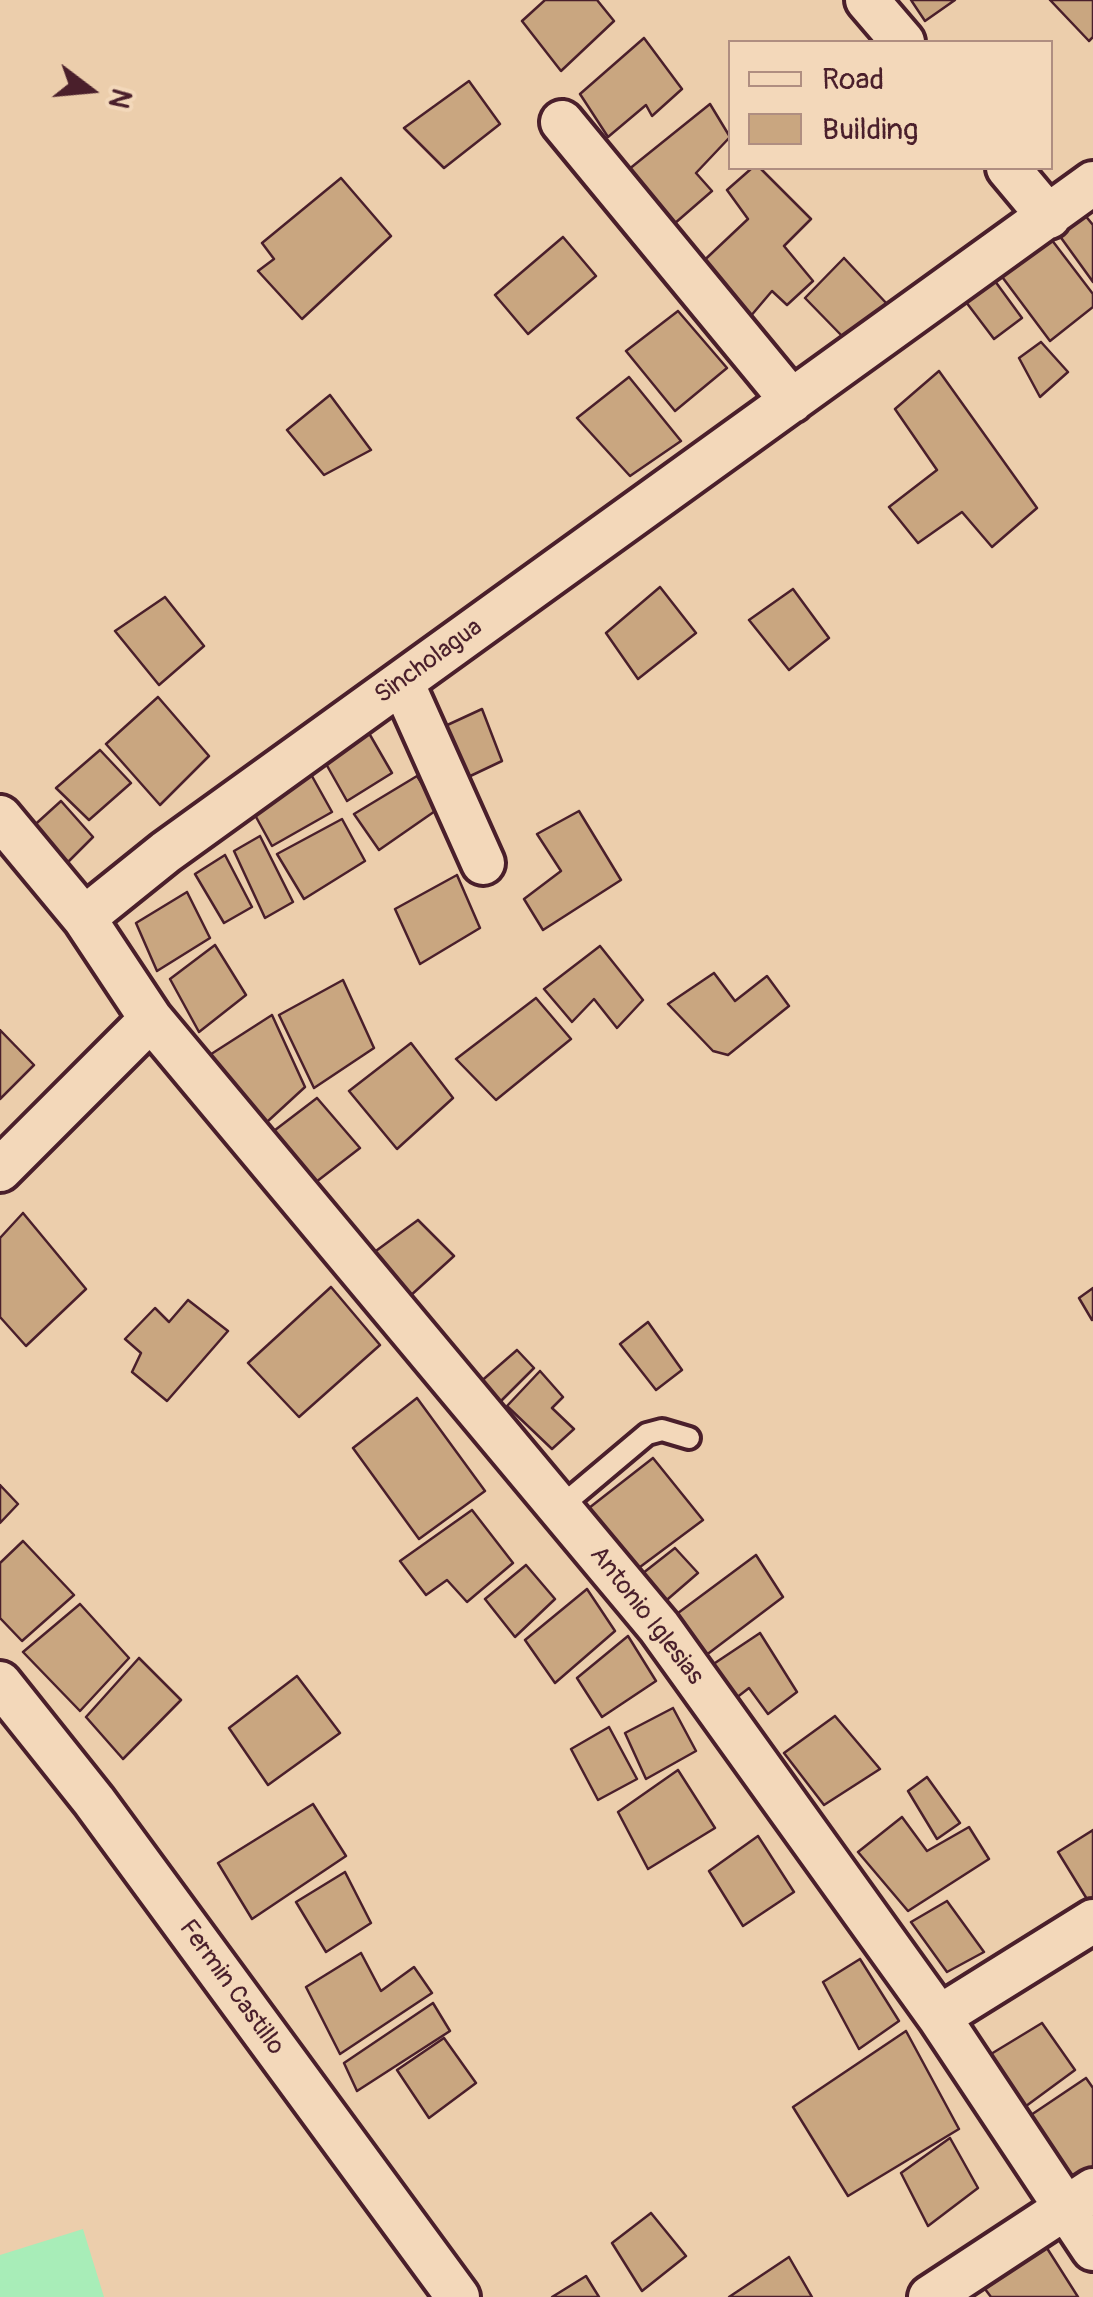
<!DOCTYPE html>
<style>
body{margin:0}
#map{position:relative;width:1093px;height:2297px;overflow:hidden;background:#ecceac;font-family:Pangolin,sans-serif}
canvas{display:block}
.legend{position:absolute;left:728px;top:40px;width:325px;height:130px;box-sizing:border-box;background:#f3d8ba;border:2px solid #af8e81;margin:0;padding:12px 18px;list-style:none;font-size:30px;color:#4a1f2b}
.legend li{display:flex;align-items:center;gap:20px;height:50px}
.legend b{width:50px;border:2px solid #af8e81}
.north{position:absolute;left:40px;top:40px;width:100px;height:100px;-webkit-text-stroke:8px #f3d8ba;paint-order:stroke;rotate:106deg;font-size:28px;font-weight:700;line-height:40px;text-align:center;color:#4a1f2b}
.north::after{content:'';display:block;margin:auto;width:35px;height:45px;background:#4a1f2b;clip-path:polygon(50% 0,100% 100%,50% 72%,0 100%)}
</style>
<div id="map">
<canvas width="1093" height="2297"></canvas>
<ul class="legend">
<li><b style="height:12px;background:#f3d8ba"></b>Road</li>
<li><b style="height:28px;background:#c9a680"></b>Building</li>
</ul>
<div class="north">N</div>
</div>
<script>
const g = document.querySelector('canvas').getContext('2d');
g.lineJoin = 'round';
function paint(path, color) { g.fillStyle = color; g.fill(path, 'evenodd'); }
const poly = rows => new Path2D(rows.map(r => 'M' + r).join(''));
function strokePath(path, color, width, dash) { g.strokeStyle = color; g.lineWidth = width; g.lineCap = dash ? 'butt' : 'round'; g.setLineDash(dash || []); g.stroke(path); }
function write(font, color, halo, rows, align = 'center') {
  g.font = font + ' Pangolin,sans-serif'; g.lineWidth = 8; g.setLineDash([]); g.textBaseline = 'middle'; g.strokeStyle = halo; g.fillStyle = color; for (const [text, x, y, turn = 0] of rows) {
    g.save(); g.translate(x, y); g.rotate((+turn || 0) * Math.PI / 180); g.textAlign = isNaN(turn) ? turn : align; if (halo) g.strokeText(text, 0, 0); g.fillText(text, 0, 0); g.restore();
  }
}
paint(poly([
 [83,2229,104,2297,0,2297,0,2255]
]), '#a8edb8');
const building = poly([
 [545,0,597,0,614,21,561,71,522,21,545,0],
 [911,0,955,0,925,21,911,0],
 [1050,0,1093,0,1093,37,1089,41,1050,0],
 [644,38,682,89,652,116,646,105,608,137,580,94,644,38],
 [469,81,500,124,444,168,404,128,469,81],
 [710,104,730,137,696,173,712,191,674,224,623,174,710,104],
 [752,168,760,168,811,219,784,246,813,281,787,305,772,291,744,324,695,269,748,219,727,190,752,168],
 [341,178,391,236,302,319,258,271,274,259,262,243,341,178],
 [1079,208,1093,225,1093,282,1054,228,1079,208],
 [1048,235,1093,294,1093,307,1050,341,997,270,1048,235],
 [563,237,596,276,528,334,495,295,563,237],
 [844,258,888,305,843,337,805,298,844,258],
 [992,277,1022,318,994,339,963,298,992,277],
 [678,311,727,368,675,411,626,351,678,311],
 [1041,342,1068,372,1040,397,1019,358,1041,342],
 [939,371,1037,508,992,547,962,512,918,543,889,507,937,470,895,409,939,371],
 [629,377,681,441,630,476,577,418,629,377],
 [330,395,371,450,324,475,287,430,330,395],
 [660,587,696,633,638,679,606,633,660,587],
 [793,589,829,638,789,670,749,620,793,589],
 [165,597,204,646,159,685,115,631,165,597],
 [158,697,209,756,160,805,106,744,158,697],
 [482,709,502,761,464,779,443,727,482,709],
 [366,728,392,773,347,801,321,755,366,728],
 [100,750,131,783,89,820,56,788,100,750],
 [308,769,332,812,272,846,250,806,308,769],
 [417,776,438,809,379,850,354,814,417,776],
 [61,801,93,837,61,869,28,831,61,801],
 [579,811,621,880,543,930,524,899,561,871,537,834,579,811],
 [342,819,365,861,304,899,277,854,342,819],
 [260,836,293,902,265,918,234,851,260,836],
 [225,855,252,907,224,923,195,874,225,855],
 [457,875,480,928,420,964,395,909,457,875],
 [187,892,210,938,157,971,136,923,187,892],
 [215,945,246,995,199,1032,170,979,215,945],
 [600,946,643,1000,617,1028,594,999,572,1022,544,989,600,946],
 [714,973,735,1001,767,976,789,1006,728,1055,713,1051,668,1004,714,973],
 [343,980,374,1048,314,1088,279,1015,343,980],
 [536,998,571,1039,496,1100,456,1059,536,998],
 [272,1015,305,1087,255,1133,205,1058,272,1015],
 [0,1030,34,1065,0,1099,0,1030],
 [411,1043,453,1098,397,1149,349,1091,411,1043],
 [317,1098,360,1148,307,1189,262,1140,317,1098],
 [23,1213,86,1289,26,1346,0,1317,0,1238,23,1213],
 [418,1220,454,1256,409,1297,369,1256,418,1220],
 [331,1287,380,1345,299,1417,248,1363,331,1287],
 [1093,1288,1093,1319,1092,1320,1079,1298,1093,1288],
 [188,1300,228,1331,167,1401,132,1372,141,1353,125,1339,155,1308,169,1322,188,1300],
 [648,1322,682,1370,656,1390,620,1344,648,1322],
 [517,1350,534,1368,499,1403,478,1384,517,1350],
 [540,1371,563,1397,552,1408,574,1429,552,1449,507,1406,540,1371],
 [417,1398,485,1491,419,1539,353,1448,417,1398],
 [653,1458,703,1520,632,1573,589,1508,653,1458],
 [0,1485,18,1504,0,1523,0,1485],
 [472,1510,513,1563,467,1602,447,1580,426,1595,400,1561,472,1510],
 [23,1541,74,1595,22,1641,0,1618,0,1563,23,1541],
 [675,1548,698,1573,661,1605,638,1577,675,1548],
 [756,1555,783,1597,701,1659,674,1616,756,1555],
 [526,1565,555,1599,515,1637,485,1599,526,1565],
 [587,1589,615,1631,555,1683,525,1640,587,1589],
 [80,1604,129,1658,80,1711,23,1652,80,1604],
 [760,1633,797,1692,768,1714,749,1688,727,1705,706,1669,760,1633],
 [628,1636,656,1681,602,1717,577,1678,628,1636],
 [139,1658,181,1700,123,1759,86,1717,139,1658],
 [297,1676,340,1733,268,1785,229,1728,297,1676],
 [673,1708,696,1751,646,1779,625,1733,673,1708],
 [835,1716,880,1769,824,1805,784,1753,835,1716],
 [609,1727,637,1779,598,1800,571,1749,609,1727],
 [678,1770,715,1828,648,1869,618,1812,678,1770],
 [927,1777,960,1823,937,1839,908,1791,927,1777],
 [313,1804,346,1856,252,1919,218,1863,313,1804],
 [902,1817,927,1851,969,1827,989,1859,908,1911,858,1852,902,1817],
 [1093,1830,1093,1902,1090,1904,1058,1852,1093,1830],
 [758,1836,794,1892,743,1926,709,1871,758,1836],
 [345,1872,371,1923,326,1952,296,1902,345,1872],
 [947,1901,984,1952,947,1972,911,1922,947,1901],
 [361,1953,381,1991,414,1967,432,1993,340,2054,306,1987,361,1953],
 [860,1959,899,2021,859,2049,823,1982,860,1959],
 [433,2003,450,2031,357,2091,344,2063,433,2003],
 [1042,2023,1075,2070,1022,2109,991,2054,1042,2023],
 [906,2031,959,2129,848,2196,793,2107,906,2031],
 [444,2038,476,2083,429,2118,397,2070,444,2038],
 [1086,2078,1093,2088,1093,2172,1071,2186,1025,2119,1086,2078],
 [950,2138,978,2188,928,2226,901,2173,950,2138],
 [651,2213,686,2256,642,2291,612,2243,651,2213],
 [1045,2245,1078,2297,991,2297,985,2289,1045,2245],
 [789,2257,812,2297,729,2297,789,2257],
 [586,2276,599,2297,552,2297,586,2276]
]);
paint(building, '#c9a680');
strokePath(building, '#4a1f2b', 2.5);
const service = poly([
 [559,1508,647,1434,662,1430,689,1438]
]);
const minor = poly([
 [867,0,903,42],
 [562,122,792,401],
 [1008,168,1049,217],
 [402,682,483,863],
 [0,817,84,918],
 [151,1019,659,1627,939,2017,1093,2249],
 [0,1170,151,1019,84,918,166,852,1093,183],
 [0,1683,94,1801,458,2297],
 [939,2017,1093,1921],
 [930,2297,1093,2190]
]);
strokePath(service, '#4a1f2b', 28);
strokePath(minor, '#4a1f2b', 50);
strokePath(service, '#f3d8ba', 20);
strokePath(minor, '#f3d8ba', 42);
write('25px', '#4a1f2b', '#f3d8ba', [
 ["Sincholagua",429,662,-36],
 ["Antonio Iglesias",646,1616,52],
 ["Fermin Castillo",231,1988,54]
]);
</script>
